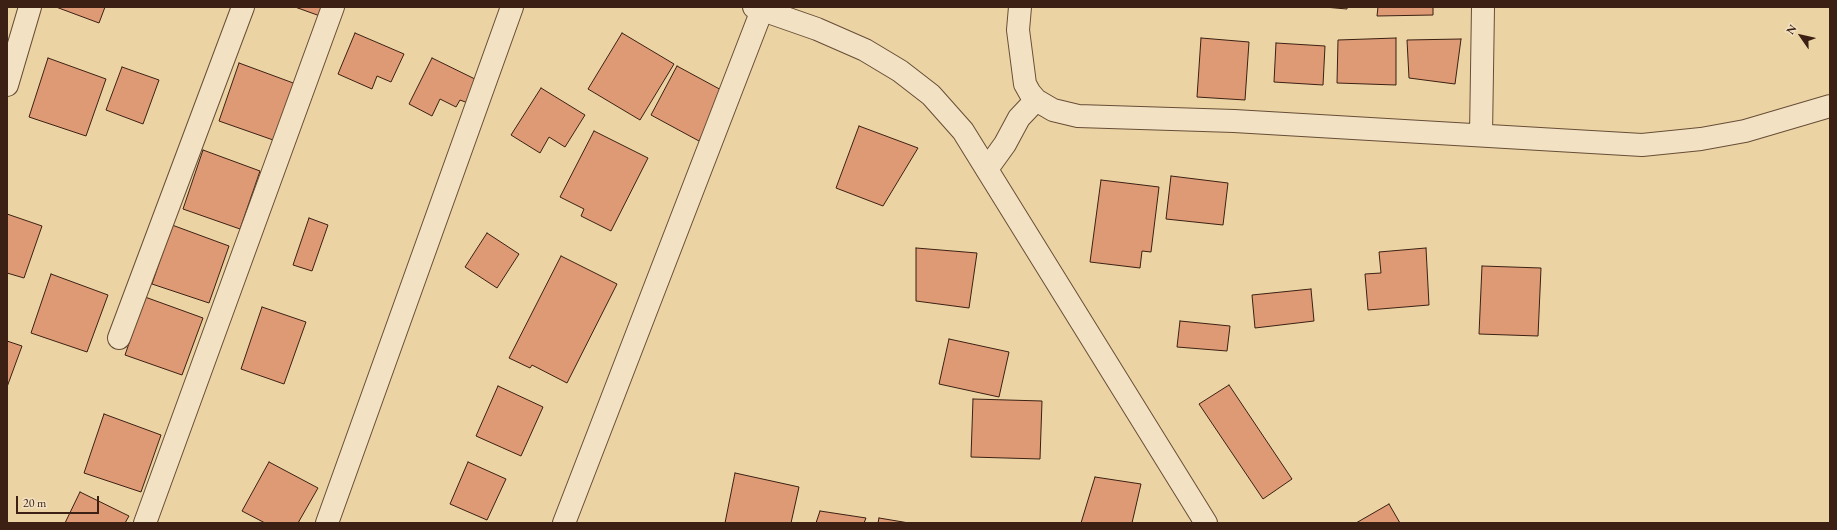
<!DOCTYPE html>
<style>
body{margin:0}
#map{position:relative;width:1837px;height:530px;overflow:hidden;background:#ebd3a3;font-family:"EB Garamond",serif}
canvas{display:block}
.frame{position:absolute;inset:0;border:8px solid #3b2013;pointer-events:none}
.north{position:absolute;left:1781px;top:16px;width:40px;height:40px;-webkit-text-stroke:3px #f2e2c3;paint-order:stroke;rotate:304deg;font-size:11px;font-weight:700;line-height:16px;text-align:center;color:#3b2013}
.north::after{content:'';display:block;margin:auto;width:14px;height:18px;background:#3b2013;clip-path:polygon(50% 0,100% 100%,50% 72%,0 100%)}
.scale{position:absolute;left:16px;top:496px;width:83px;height:18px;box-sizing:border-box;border:2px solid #3b2013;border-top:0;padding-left:5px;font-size:12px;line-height:14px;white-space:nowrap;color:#3b2013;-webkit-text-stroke:3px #f2e2c3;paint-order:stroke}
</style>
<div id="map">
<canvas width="1837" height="530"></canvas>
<div class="frame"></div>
<div class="north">N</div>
<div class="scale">20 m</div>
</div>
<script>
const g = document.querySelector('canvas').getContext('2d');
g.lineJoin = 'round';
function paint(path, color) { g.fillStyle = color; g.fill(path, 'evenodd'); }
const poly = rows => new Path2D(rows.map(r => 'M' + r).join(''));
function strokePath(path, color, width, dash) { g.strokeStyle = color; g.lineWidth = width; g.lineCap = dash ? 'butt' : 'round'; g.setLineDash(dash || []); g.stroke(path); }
const building = poly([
 [56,7,105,7,99,23,56,7],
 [295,7,324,7,320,16,295,7],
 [1324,7,1347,7,1347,9,1324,7],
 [1378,7,1433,7,1433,15,1377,16,1378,7],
 [355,33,404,54,391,82,377,76,372,89,338,74,355,33],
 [622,33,674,64,640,120,588,89,622,33],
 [1201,38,1249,42,1245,100,1197,97,1201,38],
 [1396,38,1396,85,1337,83,1338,40,1396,38],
 [1461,39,1455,84,1409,78,1407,40,1461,39],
 [1276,43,1325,46,1323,85,1274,82,1276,43],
 [48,58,106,79,86,136,29,117,48,58],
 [432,58,479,81,468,103,460,100,456,107,440,99,432,116,409,104,432,58],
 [239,63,296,84,276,141,219,121,239,63],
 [677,66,725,92,699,141,651,115,677,66],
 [122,67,159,80,143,124,106,110,122,67],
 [541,88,585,115,565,147,549,137,540,153,511,135,541,88],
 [859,126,918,148,883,206,836,188,859,126],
 [594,131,648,158,611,231,581,216,584,209,560,197,594,131],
 [203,150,260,171,240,229,183,209,203,150],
 [1171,176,1228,183,1223,225,1166,219,1171,176],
 [1101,180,1159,187,1151,252,1142,251,1140,268,1090,262,1101,180],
 [7,214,42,226,24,278,7,273,7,214],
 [309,218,328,225,312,271,293,265,309,218],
 [172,225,229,246,209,303,152,284,172,225],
 [487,233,519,254,497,288,465,267,487,233],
 [916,248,977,253,969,308,916,301,916,248],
 [1426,248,1429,305,1368,310,1365,274,1381,273,1379,252,1426,248],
 [561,256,617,284,567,383,532,365,530,368,509,358,561,256],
 [1482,266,1541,268,1538,336,1479,334,1482,266],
 [51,274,108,295,87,352,31,333,51,274],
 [1311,289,1314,321,1255,328,1252,295,1311,289],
 [145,297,203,318,182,375,125,355,145,297],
 [262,307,306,322,284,384,241,369,262,307],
 [1180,321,1230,326,1227,351,1177,347,1180,321],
 [949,339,1009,352,999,397,939,384,949,339],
 [7,341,22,346,7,387,7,341],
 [1229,385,1292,479,1263,499,1199,404,1229,385],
 [498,386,543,407,521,456,476,436,498,386],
 [973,399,1042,401,1040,459,971,457,973,399],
 [104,414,161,435,141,492,84,473,104,414],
 [269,462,318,488,298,523,265,523,242,511,269,462],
 [468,462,506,479,487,520,450,504,468,462],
 [735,473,799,487,791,523,725,523,735,473],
 [1095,477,1141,484,1132,523,1081,523,1095,477],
 [80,492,129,516,125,523,65,523,80,492],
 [1389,504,1400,523,1356,523,1389,504],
 [820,511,866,518,864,523,816,523,820,511],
 [879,518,909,523,878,523,879,518]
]);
paint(building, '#de9a75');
strokePath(building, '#3b2013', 1);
const minor = poly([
 [1020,7,1018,30,1025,84,1030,93,1036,100,1053,110,1078,116,1234,121,1642,145,1701,139,1745,131,1830,106],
 [7,85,30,7],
 [1481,135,1483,7],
 [987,169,1005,144,1019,118,1036,100],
 [119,338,243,7],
 [145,523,333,7],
 [327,523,512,7],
 [564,523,762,10]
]);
const tertiary = poly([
 [754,7,817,29,865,50,900,71,931,95,963,131,1206,523]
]);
strokePath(minor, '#674d37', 24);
strokePath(tertiary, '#674d37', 24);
strokePath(minor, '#f2e2c3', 22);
strokePath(tertiary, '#f2e2c3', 22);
</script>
